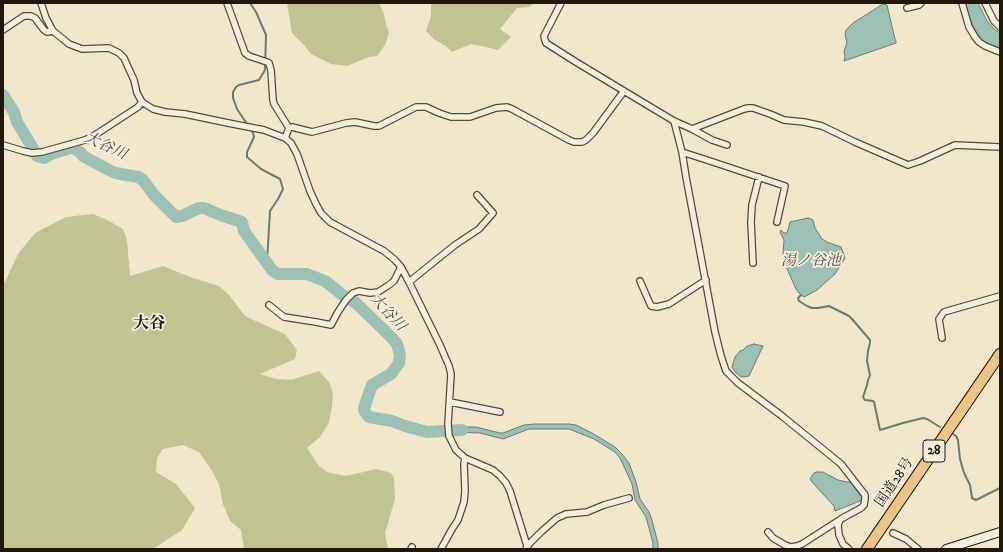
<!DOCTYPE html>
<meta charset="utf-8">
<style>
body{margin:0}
#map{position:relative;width:1003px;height:552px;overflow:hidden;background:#f2e7cb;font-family:"IM FELL DW Pica",serif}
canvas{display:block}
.frame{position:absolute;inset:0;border:4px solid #21170b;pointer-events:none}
</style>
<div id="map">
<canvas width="1003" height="552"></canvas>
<div class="frame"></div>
</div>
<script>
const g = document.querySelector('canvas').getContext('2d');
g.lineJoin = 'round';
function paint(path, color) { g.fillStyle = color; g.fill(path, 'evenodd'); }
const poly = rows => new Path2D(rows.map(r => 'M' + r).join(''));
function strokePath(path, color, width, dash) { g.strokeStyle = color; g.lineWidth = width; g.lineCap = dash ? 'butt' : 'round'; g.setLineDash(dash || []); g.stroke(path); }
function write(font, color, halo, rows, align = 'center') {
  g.font = font + ' "IM FELL DW Pica","Noto Serif JP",serif'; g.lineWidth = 3.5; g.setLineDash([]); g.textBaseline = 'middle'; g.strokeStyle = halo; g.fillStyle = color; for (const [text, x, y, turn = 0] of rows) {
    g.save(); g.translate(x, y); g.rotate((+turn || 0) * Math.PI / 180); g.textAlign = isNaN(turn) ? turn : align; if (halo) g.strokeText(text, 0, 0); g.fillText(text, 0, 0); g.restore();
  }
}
paint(poly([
 [287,3,379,3,384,14,386,25,389,32,385,45,377,56,369,57,347,66,331,64,311,54,304,45,292,33],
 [431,3,535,3,529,7,517,8,500,29,511,37,498,50,486,47,471,44,452,52,446,46,435,40,426,31,431,16],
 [93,214,105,219,123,229,127,240,130,276,163,266,190,277,219,286,229,295,245,316,271,328,285,334,297,350,295,359,260,374,276,379,291,380,319,371,329,382,333,393,332,407,329,422,320,437,307,448,319,466,327,472,346,476,376,469,391,473,394,478,395,499,385,533,388,549,244,549,241,530,230,521,223,504,219,484,211,469,199,452,183,445,163,449,157,458,156,472,176,484,195,508,182,530,153,549,3,549,3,286,18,254,35,233,66,217]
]), '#c0c493');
const water = poly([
 [965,3,978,3,987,21,995,30,1000,33,1000,48,988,44,981,39,976,32,972,24,965,3],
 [883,4,887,5,895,39,896,41,896,43,844,61,845,57,844,51,847,43,845,34,846,30,853,23,883,4],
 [808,218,813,220,815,228,822,239,827,242,841,247,845,258,835,274,817,290,804,297,799,293,796,289,784,262,783,254,784,240,780,232,781,230,784,233,787,233,790,222,808,218],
 [754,344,763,346,749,376,743,377,740,376,736,373,732,367,735,357,740,351,743,350,747,346,754,344],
 [535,424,569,424,576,425,592,433,615,447,622,454,629,463,636,482,640,499,649,512,651,517,658,543,658,549,653,549,653,543,646,517,635,500,632,484,620,458,615,452,594,439,569,429,529,429,503,439,480,433,452,432,451,427,476,427,500,433,503,433,524,425,535,424],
 [817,472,823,472,838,480,847,482,850,482,861,496,862,498,860,501,835,511,834,506,812,482,810,479,814,473,817,472]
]);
paint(water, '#9cc0b3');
strokePath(water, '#6b7c70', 1);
strokePath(poly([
 [250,3,256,12,266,35,265,70,259,80,239,85,236,87,233,92,233,98,237,109,253,133,254,137,247,152,247,157,261,169,280,179,283,189,278,199,270,211,267,262],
 [801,295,798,298,799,301,807,306,812,308,818,308,829,306,849,316,852,319,870,340,870,343,868,351,867,361,870,375,868,380,867,385,863,397,865,400,873,401,874,402,880,430,903,423,923,418,927,419,940,427],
 [953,434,956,436,958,440,960,459,964,473,970,485,972,498,976,500,1000,488]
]), '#6b7c70', 2);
strokePath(poly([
 [3,95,14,112,17,122,34,150,37,156,44,158,51,154,70,148,74,148,81,153,83,156,107,169,115,173,138,177,143,180,154,195,176,217,182,216,199,208,204,208,223,216,236,220,242,222,244,231,272,270,278,274,307,274,325,281,344,296,356,303,391,337,397,344,400,355,399,363,391,374,372,385,366,402,364,409,365,412,369,417,392,421,405,426,427,432,462,430]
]), '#9cc0b3', 12);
const street = poly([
 [41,3,46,18,53,31,69,44,82,49,109,48,119,53,124,58,128,67,134,80,137,93,142,102,153,109,165,112,185,114,228,123,264,130,285,138,291,143,297,154,310,191,316,204,321,213,330,222,384,251,395,260,401,267,409,282,440,345,449,366,451,374,448,424,449,436,456,450,465,458,493,470,500,476,506,483,510,491,528,549],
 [227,3,245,53,249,56,267,62,269,63,271,70,273,100,274,104,289,128],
 [561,3,544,36,545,40,546,43,576,62,624,91,674,121,692,129,744,109,748,108,753,108,770,114,784,120,804,122,822,126,855,142,908,165,920,161,955,145,1000,147],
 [962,3,969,27,975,37,979,42,985,46,1000,52],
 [985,3,994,21,1000,27],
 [907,8,919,5,921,3],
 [3,30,24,16,31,16,35,18,44,30,47,32,53,31],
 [674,121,682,152,686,177,715,332,721,356,726,371,738,383,782,416,841,464,865,495,865,499,864,505,861,508,841,519,802,544,797,546,791,547,785,545,773,538,768,532],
 [692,129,712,140,727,145],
 [285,138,289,128,292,127,312,132,346,123,355,122,374,126,379,126,416,107,426,107,439,113,451,117,470,117,496,108,507,107,512,109,569,140,574,142,582,142,586,140,593,133,624,91],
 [3,145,23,151,32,153,42,152,85,140,95,135,138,107,142,102],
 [682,152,713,162,785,186,777,222],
 [753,263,751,222,752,205,759,177],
 [640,281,651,306,657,307,669,304,706,280],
 [409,282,455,245,479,229,493,213,477,195],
 [269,305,284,317,316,322,331,325,338,312,346,300,353,293,359,291,370,293,378,292,389,285,394,281,401,267],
 [942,338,939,319,944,312,1000,296],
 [450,402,500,412],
 [840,520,838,525,839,535,843,544,849,549],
 [893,533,906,539,918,549],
 [411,549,412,547],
 [441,549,452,529,458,520,464,502,465,491,464,464,465,458],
 [526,549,529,544,541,532,557,518,566,514,587,512,604,505,629,498]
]);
const secondary = poly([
 [946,549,1000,532]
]);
const highway = poly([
 [867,549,1000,354]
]);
strokePath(street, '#554b3b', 8);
strokePath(secondary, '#21170b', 10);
strokePath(highway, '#21170b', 12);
strokePath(street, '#f7efdd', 5.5);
strokePath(secondary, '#f7efdd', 8);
strokePath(highway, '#e9c486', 10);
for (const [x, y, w] of [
 [934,451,22]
]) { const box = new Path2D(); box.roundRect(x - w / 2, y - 11, w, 22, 3); g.fillStyle = '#f7efdd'; g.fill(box); strokePath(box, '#21170b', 1); }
write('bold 13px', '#21170b', null, [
 ["28",934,451]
]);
write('14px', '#21170b', '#f7efdd', [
 ["国道28号",895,483,-56]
]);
write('italic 15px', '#4c5246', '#f7efdd', [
 ["大谷川",105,147,25],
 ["湯ノ谷池",811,262],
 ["大谷川",387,313,47]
]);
write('bold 16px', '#21170b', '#f7efdd', [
 ["大谷",149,325]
]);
</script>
